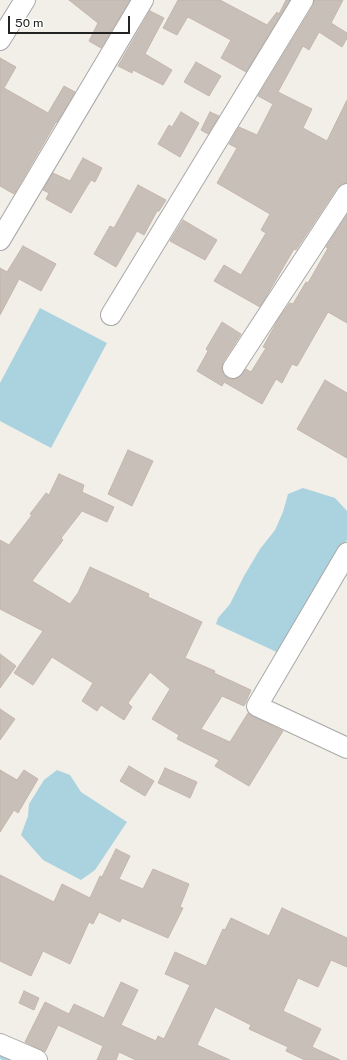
<!DOCTYPE html>
<style>
body{margin:0}
#map{position:relative;width:347px;height:1060px;overflow:hidden;background:#f2efe9;font-family:"Public Sans",sans-serif}
canvas{display:block}
.scale{position:absolute;left:8px;top:16px;width:122px;height:18px;box-sizing:border-box;border:2px solid #222;border-top:0;padding-left:5px;font-size:12px;line-height:14px;white-space:nowrap;color:#222;-webkit-text-stroke:3px #fff;paint-order:stroke}
</style>
<div id="map">
<canvas width="347" height="1060"></canvas>
<div class="scale">50 m</div>
</div>
<script>
const g = document.querySelector('canvas').getContext('2d');
g.lineJoin = 'round';
function paint(path, color) { g.fillStyle = color; g.fill(path, 'evenodd'); }
const poly = rows => new Path2D(rows.map(r => 'M' + r).join(''));
function strokePath(path, color, width, dash) { g.strokeStyle = color; g.lineWidth = width; g.lineCap = dash ? 'butt' : 'round'; g.setLineDash(dash || []); g.stroke(path); }
paint(poly([
 [40,308,107,343,51,448,0,421,0,383],
 [303,488,335,498,347,511,347,540,281,654,216,624,218,618,230,604,244,576,260,549,275,530,283,512,288,494],
 [57,770,70,775,81,792,127,822,95,870,81,880,43,860,21,835,28,816,29,804,44,780]
]), '#aad3df');
strokePath(poly([
 [0,1056,8,1060]
]), '#aad3df', 5);
const building = poly([
 [69,0,130,0,101,48,89,41,98,23,69,0],
 [178,0,220,0,267,25,277,12,279,14,286,0,290,0,246,72,221,58,231,40,188,17,187,18,177,35,163,28,178,0],
 [314,0,343,0,331,23,347,33,347,38,342,47,319,32,309,50,303,46,278,92,312,109,303,128,327,141,347,100,347,183,342,184,337,188,296,250,294,249,260,307,214,281,224,265,241,275,266,233,261,230,270,214,217,183,237,148,229,144,239,127,257,135,273,104,258,96,313,6,314,0],
 [150,11,164,18,145,54,172,70,163,85,133,70,132,73,118,66,150,11],
 [0,58,16,67,4,88,48,113,64,86,75,92,57,122,56,122,14,194,0,186,0,58],
 [196,62,221,76,209,96,184,82,196,62],
 [181,112,199,123,180,157,158,144,169,125,172,127,181,112],
 [210,112,219,116,208,134,201,130,210,112],
 [83,158,102,168,95,182,91,180,71,213,46,199,49,193,43,190,53,173,70,181,83,158],
 [138,185,166,200,159,211,157,211,144,235,137,231,116,267,94,254,110,226,114,228,138,185],
 [347,215,347,323,328,312,297,366,292,364,282,383,276,379,262,404,224,382,222,386,197,371,208,351,206,349,222,322,241,334,223,362,222,368,223,374,227,378,233,379,238,378,246,369,251,372,266,348,263,347,279,318,290,303,293,304,306,282,308,283,328,248,326,247,347,215],
 [183,220,217,240,205,260,170,241,183,220],
 [23,246,56,264,41,291,19,279,0,315,0,268,7,272,23,246],
 [325,380,347,393,347,458,297,429,325,380],
 [128,450,153,461,132,506,108,494,128,450],
 [59,474,84,485,82,492,114,507,107,522,82,511,61,538,63,540,32,581,70,604,78,593,90,567,149,594,148,597,202,622,185,658,215,671,214,673,251,690,244,706,222,696,201,729,230,742,248,713,252,716,283,731,249,786,215,766,219,760,177,739,179,735,152,719,170,689,150,672,128,703,132,707,124,720,101,705,97,711,82,701,93,683,52,657,33,685,14,673,43,631,0,609,0,540,9,545,32,515,30,514,46,493,49,495,59,474],
 [0,654,16,666,0,688,0,654],
 [0,709,15,719,0,740,0,709],
 [129,766,154,781,145,796,120,781,129,766],
 [165,768,197,782,190,798,158,783,165,768],
 [0,770,17,780,24,770,38,779,18,813,14,810,0,832,0,770],
 [116,849,130,856,119,879,143,889,153,869,189,884,180,907,183,908,168,938,122,918,120,922,99,912,93,924,89,922,70,964,43,951,31,976,0,961,0,875,54,902,62,884,90,898,100,876,102,877,116,849],
 [282,908,347,938,347,967,331,960,318,987,298,978,283,1011,321,1029,312,1047,340,1060,305,1060,286,1051,288,1047,249,1029,251,1025,215,1007,197,1045,230,1060,136,1060,119,1052,116,1060,97,1060,103,1046,58,1025,45,1052,25,1042,45,1002,69,1014,74,1004,104,1018,121,982,138,990,121,1025,156,1041,158,1036,164,1039,190,985,165,974,175,952,206,966,223,929,225,930,231,918,269,936,282,908],
 [24,991,39,998,34,1010,19,1003,24,991]
]);
paint(building, '#c7bfb8');
strokePath(building, '#c4b6ab', 1);
const minor = poly([
 [0,40,25,0],
 [0,240,143,0],
 [111,315,303,0],
 [233,368,347,194],
 [347,553,257,706,347,748],
 [0,1044,37,1060]
]);
strokePath(minor, '#a9a9a9', 22);
strokePath(minor, '#fff', 20);
</script>
